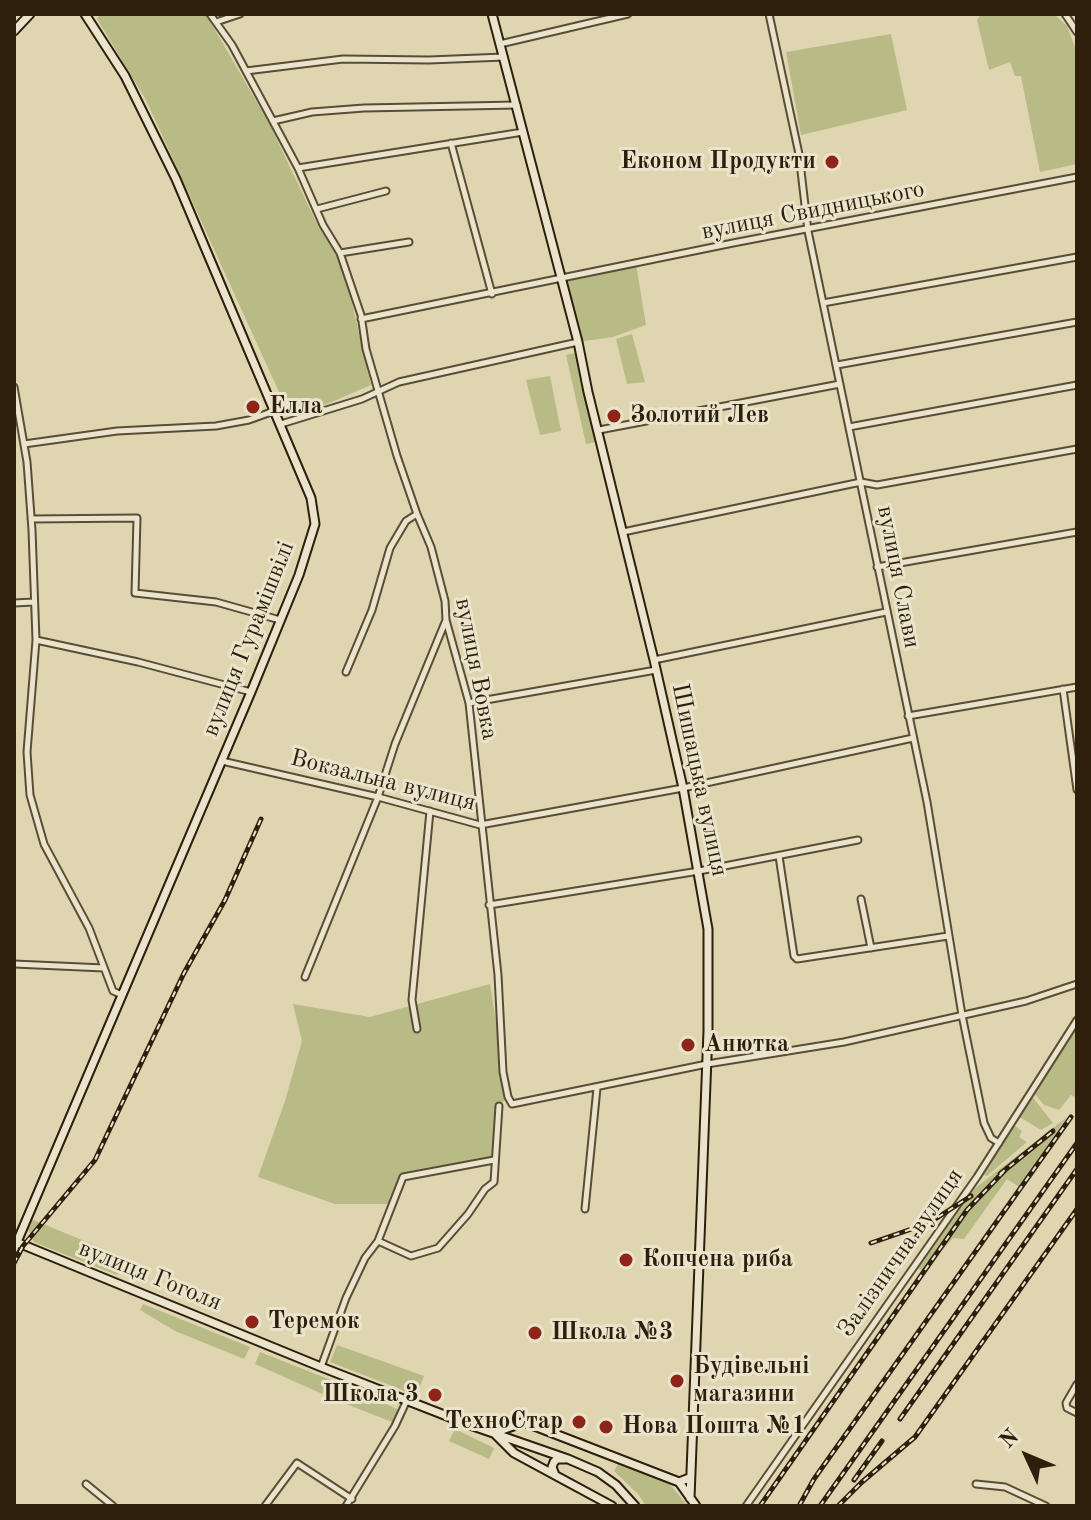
<!DOCTYPE html>
<meta charset="utf-8">
<style>
body{margin:0}
#map{position:relative;width:1091px;height:1520px;overflow:hidden;background:#e0d5b1;font-family:"Old Standard TT",serif}
canvas{display:block}
.frame{position:absolute;inset:0;border:16px solid #2d1f0c;pointer-events:none}
.north{position:absolute;left:987px;top:1416px;width:80px;height:80px;-webkit-text-stroke:6px #ebe4cc;paint-order:stroke;rotate:314deg;font-size:22px;font-weight:700;line-height:32px;text-align:center;color:#2d1f0c}
.north::after{content:'';display:block;margin:auto;width:28px;height:36px;background:#2d1f0c;clip-path:polygon(50% 0,100% 100%,50% 72%,0 100%)}
</style>
<div id="map">
<canvas width="1091" height="1520"></canvas>
<div class="frame"></div>
<div class="north">N</div>
</div>
<script>
const g = document.querySelector('canvas').getContext('2d');
g.lineJoin = 'round';
function paint(path, color) { g.fillStyle = color; g.fill(path, 'evenodd'); }
const poly = rows => new Path2D(rows.map(r => 'M' + r).join(''));
function strokePath(path, color, width, dash) { g.strokeStyle = color; g.lineWidth = width; g.lineCap = dash ? 'butt' : 'round'; g.setLineDash(dash || []); g.stroke(path); }
function write(font, color, halo, rows, align = 'center') {
  g.font = font + ' "Old Standard TT",serif'; g.lineWidth = 6; g.setLineDash([]); g.textBaseline = 'middle'; g.strokeStyle = halo; g.fillStyle = color; for (const [text, x, y, turn = 0] of rows) {
    g.save(); g.translate(x, y); g.rotate((+turn || 0) * Math.PI / 180); g.textAlign = isNaN(turn) ? turn : align; if (halo) g.strokeText(text, 0, 0); g.fillText(text, 0, 0); g.restore();
  }
}
paint(poly([
 [100,14,206,14,270,125,318,226,336,253,348,286,371,385,327,404,289,414,146,100,97,19],
 [981,14,1054,14,1067,26,1075,47,1077,64,1077,164,1040,172,1021,76,1015,76,1010,62,989,70,977,20],
 [891,34,907,110,801,135,786,52],
 [636,264,646,325,613,337,578,342,561,278],
 [632,334,645,382,627,384,616,339],
 [575,353,596,442,586,444,566,355],
 [550,376,561,431,540,435,526,380],
 [490,984,508,1097,499,1106,494,1160,404,1177,392,1204,335,1204,258,1177,285,1101,302,1041,293,1004,370,1017],
 [1077,1028,1077,1098,1071,1095,1059,1110,1044,1105,1033,1092],
 [1031,1095,1053,1123,1041,1130,1018,1116],
 [1067,1117,1019,1187,1007,1179,964,1239,953,1238,923,1271,918,1268,974,1189],
 [1014,1125,1022,1131,1019,1137,1027,1142,987,1176,984,1175],
 [31,1219,126,1258,117,1275,51,1249,34,1242,28,1229],
 [143,1304,250,1347,244,1359,175,1331,140,1310],
 [337,1345,424,1376,419,1389,410,1393,330,1362],
 [260,1352,341,1384,399,1410,392,1422,336,1400,255,1364],
 [455,1429,494,1448,489,1459,449,1441],
 [618,1464,668,1482,688,1506,646,1506,638,1494,614,1471]
]), '#b9bb87');
const street = poly([
 [210,14,232,45,298,168,323,225,340,253,361,315,366,349,397,456,417,514,431,547,445,601,446,620,469,703,498,975,503,1072,508,1097,512,1104,707,1064,844,1042,1026,1001,1077,984],
 [769,14,799,154,808,231,927,802,962,1015,984,1123,991,1138,999,1143],
 [1065,14,1077,32],
 [216,22,240,14],
 [500,44,628,14],
 [246,71,343,59,429,60,504,57],
 [273,121,312,112,364,108,517,105],
 [451,143,492,294],
 [298,168,523,132],
 [317,209,386,191],
 [340,253,409,242],
 [823,303,1077,257],
 [361,319,733,243,1077,177],
 [837,365,1077,322],
 [14,387,27,462,32,530,36,640,27,752,30,795,44,844,89,928,113,991,122,995],
 [281,424,362,399,399,382,578,342],
 [849,427,1077,385],
 [599,430,840,384],
 [24,444,117,431,216,426,249,420,274,411],
 [31,519,137,518,135,593,216,602,280,620],
 [623,532,861,482,877,485,1077,449],
 [877,567,1077,532],
 [14,603,34,602],
 [36,640,138,662,251,692],
 [654,660,886,612],
 [346,672,372,610,390,548,406,521,417,514],
 [1063,689,1077,790],
 [469,703,656,670],
 [908,716,1077,687],
 [222,761,378,797,480,825,683,788,913,738],
 [779,856,794,956,797,959,948,936],
 [861,899,871,948],
 [489,905,699,871,858,840],
 [14,964,104,968],
 [305,977,378,797,395,744,446,620],
 [417,1029,412,1000,430,811],
 [585,1209,597,1088],
 [378,1241,411,1256,438,1248,468,1214,485,1189,494,1182,499,1106],
 [321,1367,346,1298,365,1258,378,1241,403,1177,494,1160],
 [1077,1384,1066,1403,1067,1408,1077,1413],
 [86,1484,113,1506],
 [976,1484,1005,1487,1046,1506],
 [265,1506,297,1463,352,1499],
 [346,1506,395,1426,407,1400],
 [746,1506,977,1177,1077,1020]
]);
const secondary = poly([
 [492,14,578,342,588,392,654,660,683,788,708,929,708,1031,690,1498],
 [14,31,30,14],
 [16,1242,321,1367,470,1425,568,1459,598,1472,616,1485,635,1506],
 [14,1249,251,692,299,575,315,524,311,498,176,179,125,76,85,14],
 [494,1433,524,1422,679,1482,689,1478],
 [496,1435,514,1453,612,1506],
 [555,1475,552,1467,554,1462,557,1459,565,1459],
 [679,1482,696,1506]
]);
strokePath(street, '#5a4c35', 9);
strokePath(secondary, '#2d1f0c', 11);
strokePath(street, '#ebe4cc', 5);
strokePath(secondary, '#ebe4cc', 7);
const rail = poly([
 [1000,1174,1053,1131],
 [871,1243,929,1223,971,1196],
 [14,1263,23,1246,95,1160,184,973,225,900,261,819],
 [880,1284,924,1227],
 [900,1419,1077,1169],
 [854,1480,882,1441],
 [760,1506,967,1210,1007,1168],
 [799,1506,814,1479,1071,1117],
 [820,1506,1077,1143],
 [838,1506,862,1482,915,1437,1077,1209]
]);
strokePath(rail, '#2d1f0c', 5);
strokePath(rail, '#ebe4cc', 2, [6]);
for (const [x, y, r, color] of [
 [832,162,8,"#8f2418"],
 [253,407,8,"#8f2418"],
 [614,416,8,"#8f2418"],
 [688,1045,8,"#8f2418"],
 [626,1260,8,"#8f2418"],
 [252,1322,8,"#8f2418"],
 [535,1333,8,"#8f2418"],
 [677,1381,8,"#8f2418"],
 [435,1395,8,"#8f2418"],
 [579,1422,8,"#8f2418"],
 [606,1427,8,"#8f2418"]
]) { const dot = new Path2D(); dot.arc(x, y, r, 0, 2 * Math.PI); g.fillStyle = color; g.fill(dot); strokePath(dot, '#ebe4cc', 3); }
write('bold 24px', '#2d1f0c', '#ebe4cc', [
 ["Економ Продукти",816,162,"right"],
 ["Елла",269,407],
 ["Золотий Лев",630,416],
 ["Анютка",704,1045],
 ["Копчена риба",642,1260],
 ["Теремок",268,1322],
 ["Школа №3",551,1333],
 ["Будівельні",693,1367],
 ["магазини",693,1395],
 ["Школа 3",419,1395,"right"],
 ["ТехноСтар",563,1422,"right"],
 ["Нова Пошта №1",622,1427]
], 'left');
write('24px', '#2d1f0c', '#ebe4cc', [
 ["вулиця Свидницького",813,211,-11],
 ["вулиця Слави",898,577,79],
 ["вулиця Гурамішвілі",249,639,-68],
 ["вулиця Вовка",476,669,79],
 ["Шишацька вулиця",699,780,78],
 ["Вокзальна вулиця",383,781,14],
 ["Залізнична вулиця",901,1253,-55],
 ["вулиця Гоголя",150,1276,22]
]);
</script>
